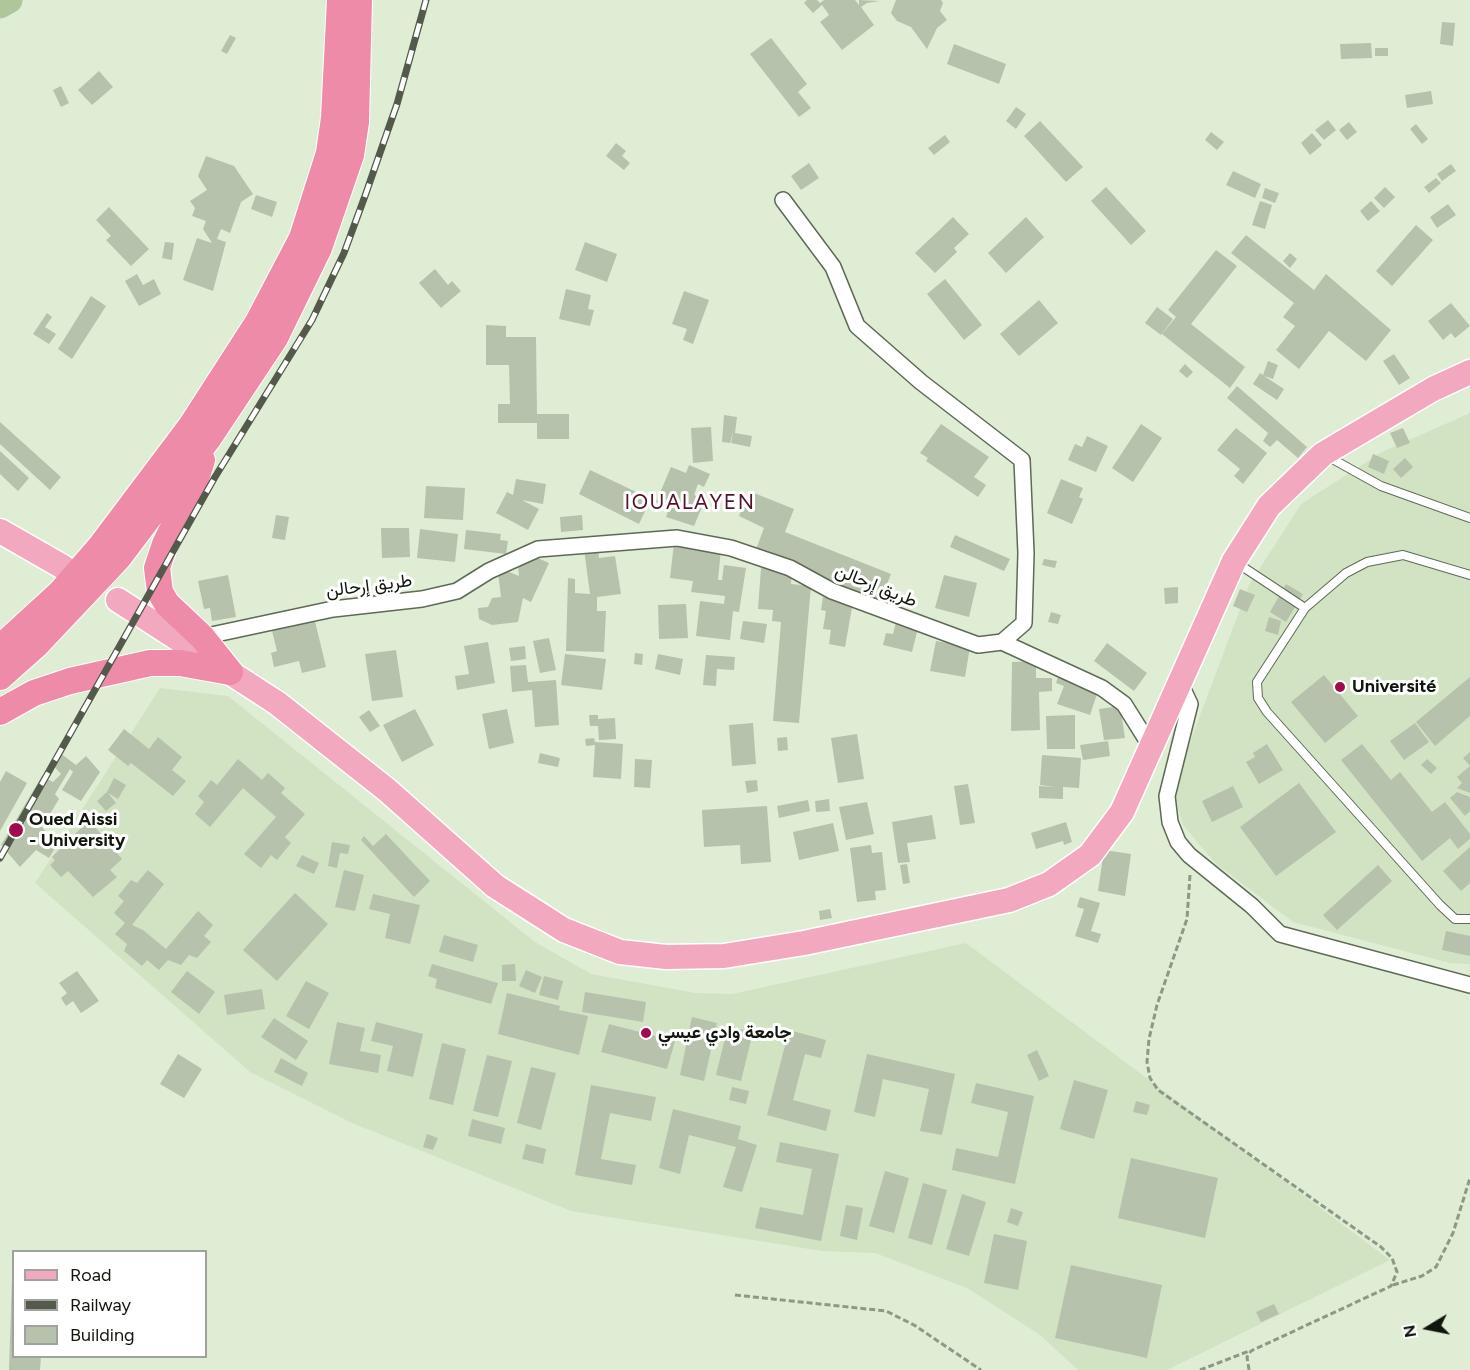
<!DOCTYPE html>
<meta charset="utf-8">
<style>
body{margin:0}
#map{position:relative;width:1470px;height:1370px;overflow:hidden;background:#e0edd5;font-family:Figtree,sans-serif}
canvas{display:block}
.legend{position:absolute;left:12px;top:1250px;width:195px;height:108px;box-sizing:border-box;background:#fff;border:2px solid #a0a29e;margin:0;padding:8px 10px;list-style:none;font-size:18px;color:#11160d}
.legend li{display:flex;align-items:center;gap:12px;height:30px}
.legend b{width:30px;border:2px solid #a0a29e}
.north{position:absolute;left:1398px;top:1298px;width:60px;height:60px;-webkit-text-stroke:4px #fff;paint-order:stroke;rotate:260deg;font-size:16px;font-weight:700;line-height:24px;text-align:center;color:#11160d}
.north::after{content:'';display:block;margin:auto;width:21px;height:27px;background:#11160d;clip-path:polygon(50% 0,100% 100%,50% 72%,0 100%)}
</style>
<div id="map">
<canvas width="1470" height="1370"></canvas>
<ul class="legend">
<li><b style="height:8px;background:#f2a8be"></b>Road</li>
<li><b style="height:8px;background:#535a4c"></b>Railway</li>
<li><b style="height:16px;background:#b6c2ab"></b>Building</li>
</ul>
<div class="north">N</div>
</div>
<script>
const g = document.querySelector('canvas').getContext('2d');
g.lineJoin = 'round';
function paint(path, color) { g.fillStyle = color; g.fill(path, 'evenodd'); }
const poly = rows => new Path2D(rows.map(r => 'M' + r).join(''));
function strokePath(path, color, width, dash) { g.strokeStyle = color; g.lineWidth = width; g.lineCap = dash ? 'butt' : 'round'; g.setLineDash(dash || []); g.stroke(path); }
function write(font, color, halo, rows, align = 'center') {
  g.font = font + ' Figtree,Vazirmatn,sans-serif'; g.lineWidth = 6; g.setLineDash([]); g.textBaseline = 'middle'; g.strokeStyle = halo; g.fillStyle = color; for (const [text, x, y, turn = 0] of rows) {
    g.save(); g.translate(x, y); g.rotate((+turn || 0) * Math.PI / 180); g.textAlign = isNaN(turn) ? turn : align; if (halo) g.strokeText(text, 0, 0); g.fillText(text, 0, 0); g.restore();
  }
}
paint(poly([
 [1470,413,1470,964,1450,963,1293,922,1216,864,1183,825,1172,790,1249,585,1301,504,1382,452],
 [160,688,228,696,535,942,591,974,696,993,732,994,966,943,1390,1260,1167,1370,1078,1370,1040,1335,967,1288,875,1253,822,1251,571,1211,352,1123,250,1072,35,883]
]), '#d2e3c4');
strokePath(poly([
 [0,5,9,0]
]), '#afc69b', 27);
paint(poly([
 [807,0,817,0,820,3,824,0,855,0,859,5,859,0,880,1,867,3,861,7,874,25,842,50,820,22,829,15,822,5,813,13,804,3],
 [896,0,941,0,943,3,940,11,947,20,937,28,927,49,911,27,897,21,891,13],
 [1442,22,1455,23,1453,46,1440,44],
 [230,35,236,38,227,54,221,51],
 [771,38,807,84,798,92,811,108,799,117,750,54],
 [1371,43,1372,58,1341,59,1340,44],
 [954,44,1006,64,999,84,947,64],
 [1375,48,1388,48,1388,56,1375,56],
 [99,71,113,87,92,105,78,90],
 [61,86,69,103,61,107,53,90],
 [1431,91,1433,104,1407,108,1405,95],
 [1016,107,1026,114,1016,129,1006,121],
 [1328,120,1336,130,1324,140,1315,130],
 [1040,121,1083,167,1066,182,1024,136],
 [1349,122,1357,132,1347,140,1339,130],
 [1416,124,1428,139,1422,144,1410,129],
 [1211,132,1224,142,1217,150,1205,140],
 [1312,133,1322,145,1310,155,1301,143],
 [945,135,950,142,934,155,928,148],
 [616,143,626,151,622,156,630,163,624,170,606,156],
 [206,156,234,166,253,194,241,202,230,233,221,229,217,239,226,242,213,291,183,280,197,238,212,243,203,229,206,221,192,216,195,208,190,201,207,190,198,176],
 [809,163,819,178,801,190,791,176],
 [1451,164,1456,171,1442,181,1437,174],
 [1233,171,1261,184,1255,198,1226,185],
 [1436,178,1441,183,1429,193,1424,187],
 [1106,187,1146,231,1131,245,1091,201],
 [1385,187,1395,197,1384,208,1374,198],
 [1265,188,1279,193,1275,203,1262,198],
 [256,195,277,202,272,217,251,209],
 [1260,201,1272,205,1265,229,1252,225],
 [1371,201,1380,211,1368,221,1360,211],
 [1448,204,1456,215,1437,228,1430,217],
 [109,207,149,249,131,266,106,240,111,236,96,220],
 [953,217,969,234,954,248,957,252,935,273,915,253],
 [1026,217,1044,237,1006,273,988,253],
 [1416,225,1433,240,1392,286,1376,271],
 [1246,235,1314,290,1326,274,1391,330,1366,361,1329,331,1299,369,1276,350,1295,326,1283,317,1294,303,1231,253],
 [165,242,174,243,172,260,162,258],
 [585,242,617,254,607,282,575,270],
 [1216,250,1237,266,1191,324,1245,367,1230,388,1162,334,1176,317,1168,310],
 [1290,253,1297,259,1290,268,1283,261],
 [435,269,448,285,452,281,461,291,441,308,419,283],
 [137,274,143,285,154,279,161,294,139,306,125,281],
 [945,279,982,325,964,340,927,294],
 [566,289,591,295,588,309,594,310,590,326,559,319],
 [684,291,709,300,693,344,683,340,687,329,672,324],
 [91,296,106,306,72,359,58,349],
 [1039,300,1058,323,1019,356,1000,334],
 [1451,303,1470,326,1455,338,1451,333,1443,340,1428,321],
 [1157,307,1173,319,1161,335,1145,323],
 [47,313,52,317,45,327,56,334,49,344,33,334],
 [486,325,506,326,506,337,536,337,537,414,569,414,569,439,537,439,537,423,498,423,498,404,510,404,509,365,486,365],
 [1394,354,1410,378,1399,385,1383,361],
 [1268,361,1278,365,1273,379,1264,376,1284,389,1277,400,1253,384,1260,373,1263,375],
 [1185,364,1193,372,1187,378,1179,371],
 [1237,386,1307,447,1298,458,1277,440,1270,447,1263,441,1268,433,1227,398],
 [724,415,737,417,735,433,752,436,750,447,731,443,733,432,730,443,722,442],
 [0,422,61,477,50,490,0,444],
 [941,424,989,457,974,477,986,485,978,497,926,461,928,458,920,453],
 [1141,424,1162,438,1133,482,1112,468],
 [711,427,713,461,693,463,691,428],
 [1236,428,1267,453,1243,484,1234,476,1240,469,1217,450],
 [1403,428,1410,443,1397,448,1390,433],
 [1087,436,1108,446,1096,472,1068,460,1075,444,1082,447],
 [0,451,29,478,18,491,0,474],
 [1373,454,1389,461,1384,474,1368,467],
 [1405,458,1413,467,1401,478,1393,469],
 [689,465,710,474,704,487,698,484,694,495,705,500,694,526,666,517,669,508,656,502,671,467,686,473],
 [590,470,651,499,639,524,579,494],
 [516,479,546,484,543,504,522,500,539,509,528,530,496,513,507,492,513,495],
 [1061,479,1083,488,1079,497,1083,499,1072,524,1047,513],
 [426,486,465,488,463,520,424,518],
 [749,491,794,509,785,532,891,574,880,602,755,552,764,528,739,516],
 [276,515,289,517,285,540,272,538],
 [582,515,583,530,561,532,560,517],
 [381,528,409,528,410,557,382,558],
 [420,529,458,534,455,562,417,558],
 [466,530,501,534,500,540,508,541,506,554,464,549],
 [955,535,1010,559,1004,571,950,547],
 [674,543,721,549,718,580,722,580,724,565,746,568,739,612,733,611,730,640,696,636,700,601,724,604,725,596,691,592,693,581,670,578],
 [598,547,599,558,615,556,621,594,597,597,597,611,606,611,604,652,566,651,568,578,575,579,575,593,590,594,584,549],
 [538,558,549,563,531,602,523,598,518,622,492,625,479,619,478,608,488,607,492,598,501,597,498,573,509,572,519,576,518,565,524,564,527,559],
 [1044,559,1057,561,1055,568,1042,565],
 [761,568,792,570,791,584,811,586,799,723,773,721,781,622,772,621,773,610,758,609],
 [228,575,236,617,212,621,210,608,204,609,198,581],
 [944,575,977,583,969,617,935,608],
 [1286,584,1303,594,1286,622,1270,612],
 [1178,587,1178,603,1165,604,1164,588],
 [1240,589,1255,595,1247,612,1233,606],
 [823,597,853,602,845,647,829,644,831,630,823,629,826,611,821,610],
 [686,604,688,638,659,639,658,605],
 [1051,612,1061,615,1058,624,1048,622],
 [314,617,326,667,302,673,299,661,274,667,271,653,277,651,271,627],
 [1269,617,1281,621,1278,635,1265,631],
 [743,621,767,624,764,643,740,639],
 [896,622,918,628,912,652,883,645,886,633,893,634],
 [549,638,556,670,540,673,533,641],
 [936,641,970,647,965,677,930,671],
 [488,642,495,683,457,690,455,676,469,674,464,646],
 [1107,643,1147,673,1134,691,1094,661],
 [525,646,526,659,511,661,509,648],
 [396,650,403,697,372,701,365,654],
 [635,653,643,654,642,665,634,664],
 [565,654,606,659,602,690,561,685],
 [658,654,683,659,680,675,655,669],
 [706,655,735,657,734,670,717,669,716,686,703,685],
 [1036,661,1036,678,1052,678,1052,691,1039,692,1040,730,1011,731,1012,662],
 [526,665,528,682,556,680,559,725,535,727,532,690,512,692,510,666],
 [1324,675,1358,716,1325,743,1291,702],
 [1058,677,1098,691,1090,715,1057,704,1064,686,1056,683],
 [1470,677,1470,716,1435,746,1416,722],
 [1120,706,1125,738,1104,740,1099,709],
 [415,709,434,745,402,762,383,725],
 [507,709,514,743,489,749,482,714],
 [369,710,380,726,370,732,359,717],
 [589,715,598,715,598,719,615,718,616,739,599,740,598,726,590,726],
 [1075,715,1075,749,1047,749,1046,716],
 [753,723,756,764,732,766,729,725],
 [1415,723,1429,742,1404,760,1390,741],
 [124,729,149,749,158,737,182,757,172,770,186,781,173,796,131,763,128,766,108,750],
 [857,734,864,779,838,783,831,738],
 [787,737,788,750,778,751,777,738],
 [594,738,595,742,623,744,621,779,593,777,595,745,586,746,585,739],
 [1108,741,1110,756,1083,760,1080,745],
 [1267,744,1283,770,1259,784,1246,762,1255,757,1253,753],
 [1362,744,1391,780,1400,772,1432,812,1445,802,1470,834,1470,839,1458,849,1450,838,1422,861,1341,760],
 [1470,752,1470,793,1457,788,1462,783,1457,777,1470,766,1463,758],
 [60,753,76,765,86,756,100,772,81,801,62,790,73,772,70,769,55,794,59,799,42,827,57,845,49,858,36,850,20,867,1,845,42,776,53,782,61,774,50,762],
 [540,753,560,758,558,767,538,763],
 [1042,755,1081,758,1079,788,1063,787,1063,799,1039,798,1039,786,1056,787,1040,785],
 [238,759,262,780,268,773,285,788,281,793,305,814,285,837,291,843,277,860,271,855,261,868,244,854,276,817,243,788,210,827,195,814,204,802,198,796,211,780,217,785],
 [635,759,652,760,650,788,634,787],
 [1427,759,1437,768,1431,774,1421,765],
 [6,771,27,783,0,831,0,782],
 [114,778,126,785,118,799,108,793,116,803,106,811,97,801,107,792],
 [757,780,758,791,747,793,745,781],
 [1299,783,1336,832,1276,876,1240,827],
 [968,784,975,823,960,825,954,786],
 [1233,786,1243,807,1212,822,1202,801],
 [1457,792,1470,797,1470,811,1465,816,1450,798],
 [829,799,830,811,816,812,815,801],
 [808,800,810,811,779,818,777,806],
 [867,802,874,834,846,840,839,807],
 [767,806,771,862,741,864,740,845,704,847,702,810],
 [932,815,936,839,907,843,910,862,898,863,892,822],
 [89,820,122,859,110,870,117,877,93,897,68,871,61,877,50,865,55,860,52,857],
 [1066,822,1072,842,1064,845,1063,841,1036,849,1031,833],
 [833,823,839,851,799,860,793,832],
 [386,834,430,881,414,897,361,840,364,836,373,846],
 [332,842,350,845,348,854,340,853,337,868,328,866],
 [871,845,872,853,882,852,886,890,875,891,876,900,857,902,850,848],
 [1470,847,1470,883,1461,891,1443,871],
 [1104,850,1131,854,1125,896,1098,891],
 [302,855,319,863,314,874,296,866],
 [907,864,910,883,903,884,900,865],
 [1378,865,1392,881,1337,930,1323,915],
 [148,870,164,884,132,925,143,930,166,949,198,911,213,925,204,936,211,942,197,958,189,955,181,965,168,960,159,970,147,960,142,966,124,951,127,944,115,934,125,923,114,913,124,901,118,896,131,880,137,883],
 [344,870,364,875,355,911,335,907],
 [295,893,328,924,277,981,243,950],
 [373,894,420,905,410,944,385,938,390,914,369,909],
 [1080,897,1100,903,1091,931,1101,934,1098,943,1075,936,1084,909,1077,907],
 [830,909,832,918,820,920,819,911],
 [1446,931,1470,936,1470,956,1442,950],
 [444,935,478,945,473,962,439,952],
 [432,964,498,983,491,1004,435,988,437,979,428,976],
 [515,964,516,981,502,981,502,965],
 [526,970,542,977,535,993,519,986],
 [77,971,99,1001,81,1013,73,1001,66,1006,61,998,67,993,59,983],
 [187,971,215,992,199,1014,171,992],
 [544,976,563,981,558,1000,539,995],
 [306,981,329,993,309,1029,286,1016],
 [262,989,265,1009,227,1015,224,995],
 [585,992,646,1002,643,1022,582,1012],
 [507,993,560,1006,559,1010,588,1016,579,1055,498,1034],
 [692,1017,717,1023,704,1081,680,1075],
 [274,1018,308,1041,296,1060,261,1037],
 [337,1022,365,1028,360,1051,381,1055,378,1073,329,1064],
 [376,1022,423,1034,413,1077,387,1071,393,1046,371,1041],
 [609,1024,675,1041,667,1069,601,1052],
 [728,1026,753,1032,741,1081,716,1075],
 [789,1030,826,1040,821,1058,805,1054,793,1100,831,1110,826,1131,767,1115],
 [442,1043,466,1049,453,1105,429,1099],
 [1037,1050,1049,1076,1039,1081,1027,1055],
 [178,1054,202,1069,184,1098,160,1084],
 [867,1054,955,1074,942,1135,920,1131,929,1089,883,1079,875,1117,854,1112],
 [487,1055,512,1061,498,1117,473,1111],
 [281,1058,308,1073,302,1086,274,1072],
 [531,1067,556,1073,541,1130,517,1123],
 [1074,1080,1108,1090,1094,1139,1060,1129],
 [976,1083,1034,1096,1015,1184,952,1170,956,1148,998,1157,1008,1112,971,1103],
 [591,1085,656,1097,651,1121,610,1113,601,1159,636,1165,632,1185,575,1175],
 [732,1087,749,1091,746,1104,729,1100],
 [1136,1101,1150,1105,1147,1115,1133,1112],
 [673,1109,741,1126,738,1139,757,1145,742,1192,723,1187,736,1147,689,1135,680,1174,659,1168],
 [472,1119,505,1128,501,1144,468,1136],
 [427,1134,438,1138,433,1150,423,1147],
 [780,1142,839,1154,821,1241,755,1228,760,1207,803,1215,812,1169,776,1162],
 [526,1144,546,1149,543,1164,522,1159],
 [1131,1158,1218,1178,1205,1238,1118,1218],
 [885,1171,909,1178,894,1233,869,1226],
 [923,1183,947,1190,932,1245,908,1238],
 [962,1194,986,1202,969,1256,946,1249],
 [846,1205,863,1208,857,1240,840,1236],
 [1011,1208,1023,1212,1018,1226,1007,1222],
 [994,1234,1027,1241,1018,1290,984,1283],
 [1071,1265,1162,1285,1147,1358,1055,1338],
 [12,1278,14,1356,41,1356,40,1370,9,1370],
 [1274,1304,1279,1314,1261,1322,1256,1312]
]), '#b6c2ab');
const service = poly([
 [1327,456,1381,486,1470,518],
 [1237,563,1305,608],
 [1470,575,1403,555,1367,562,1346,573,1305,608,1257,682,1258,698,1267,712,1440,905,1455,919,1470,919]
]);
const minor = poly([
 [202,637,333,609,422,599,457,591,489,571,538,549,677,538,731,548,790,568,832,591,978,645,1002,642,1024,623,1026,553,1022,460,921,382,857,326,833,267,783,200],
 [1002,642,1102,688,1124,704,1151,747],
 [1180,683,1190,704,1167,796,1170,822,1178,842,1189,855,1252,906,1280,934,1470,985]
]);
const primary = poly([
 [0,531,63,567],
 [118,600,277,703,387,790,495,886,564,930,620,952,666,957,724,956,804,943,1009,900,1049,884,1090,855,1122,812,1234,561,1269,506,1323,454,1433,389,1470,372]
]);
const trunk = poly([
 [202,460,193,488,165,544,157,568,160,592,167,604,202,637,230,672],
 [0,648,61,592,100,547,191,426,258,322,302,238,329,153,334,118,340,0],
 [0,677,36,645,119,557,208,439,275,338,319,248,351,155,356,122,359,0],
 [0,712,34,693,70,681,150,663,180,663,230,672]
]);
strokePath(service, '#5e6a55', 10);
strokePath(minor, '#5e6a55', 18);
strokePath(primary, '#fff', 27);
strokePath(trunk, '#fff', 28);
strokePath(poly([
 [1190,875,1187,919,1157,1005,1149,1039,1147,1062,1150,1078,1158,1090,1381,1247,1392,1258,1397,1272,1391,1286,1251,1351,1247,1357,1249,1370],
 [1393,1285,1422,1276,1436,1267,1453,1233,1470,1178],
 [735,1295,886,1311,914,1325,981,1370],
 [1200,1370,1249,1351]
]), '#8e9886', 3, [6, 3]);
strokePath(service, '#fff', 8);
strokePath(minor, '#fff', 15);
strokePath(primary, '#f2a8be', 24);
strokePath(trunk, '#ee8ba8', 26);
const rail = poly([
 [0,858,215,477,312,320,344,253,365,196,397,104,426,0]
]);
strokePath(rail, '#535a4c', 7);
strokePath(rail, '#fff', 4.5, [14]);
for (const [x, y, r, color] of [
 [1340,687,6,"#a10b4e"],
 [16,830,8,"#a10b4e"],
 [646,1033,6,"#a10b4e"]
]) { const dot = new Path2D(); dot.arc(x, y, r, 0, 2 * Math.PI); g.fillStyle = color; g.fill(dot); strokePath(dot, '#fff', 2); }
write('18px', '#11160d', '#fff', [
 ["طريق إرحالن",369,586,-7],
 ["طريق إرحالن",876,586,22]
]);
write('bold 18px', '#11160d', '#fff', [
 ["Université",1352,687],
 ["Oued Aissi",29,820],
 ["- University",29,841],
 ["جامعة وادي عيسي",658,1033]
], 'left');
g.letterSpacing = '1.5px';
write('21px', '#55122b', '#fff', [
 ["IOUALAYEN",690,503]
]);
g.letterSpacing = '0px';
</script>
